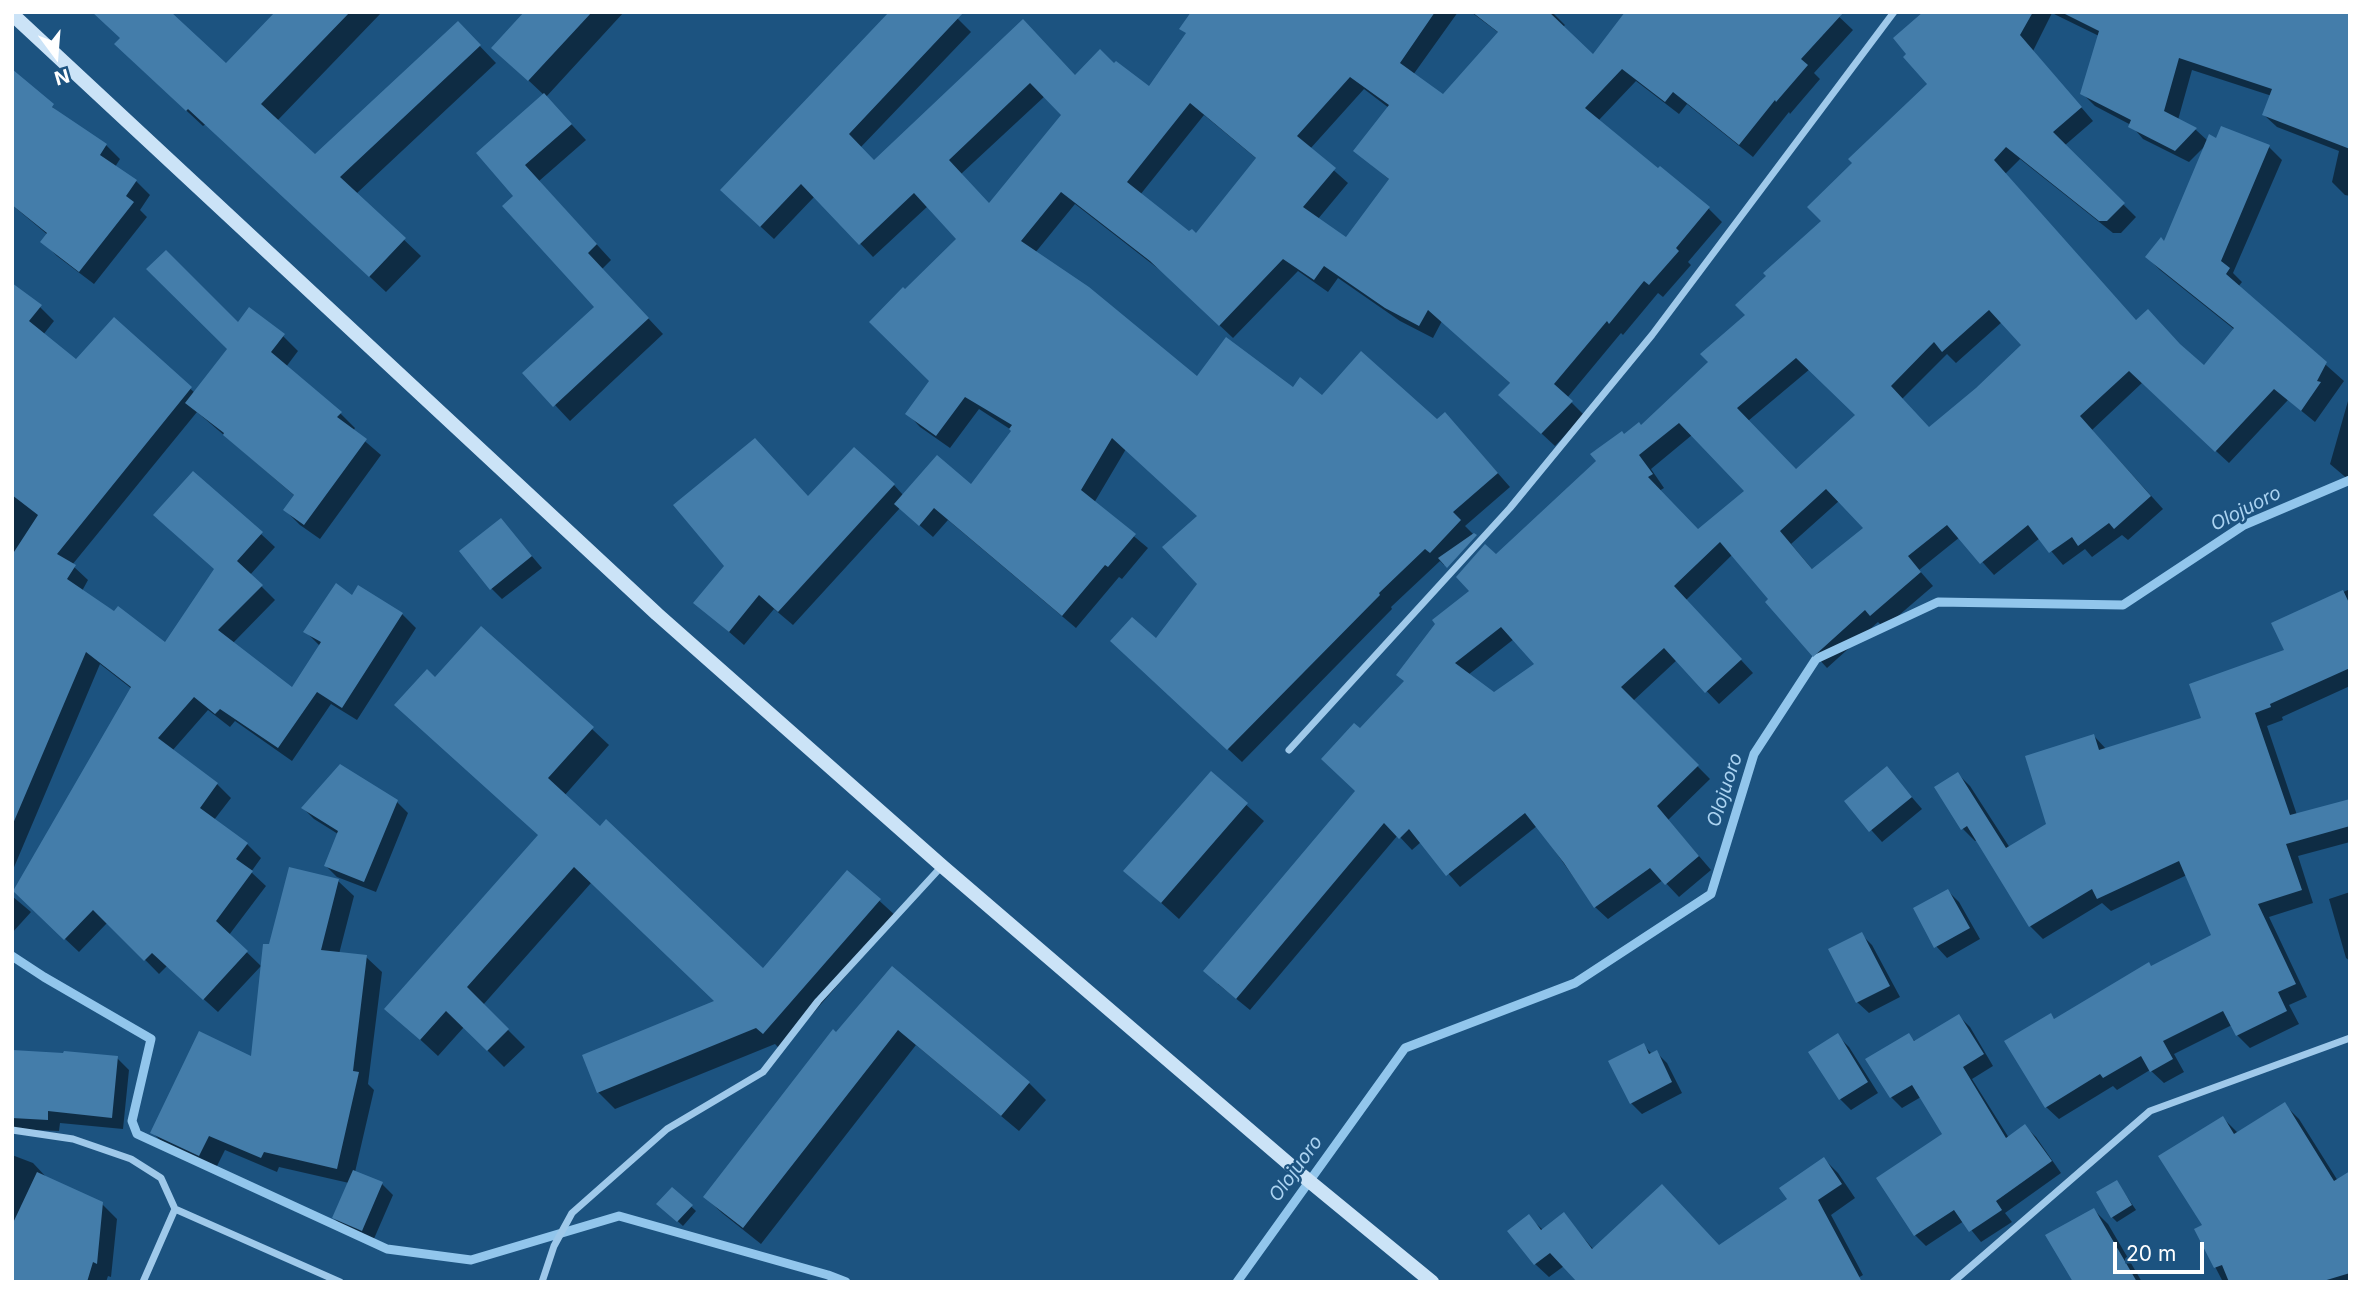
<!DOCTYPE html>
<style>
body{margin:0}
#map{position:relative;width:2362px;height:1294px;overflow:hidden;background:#1c5380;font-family:Inter,sans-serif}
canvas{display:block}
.frame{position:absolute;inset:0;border:14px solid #fff;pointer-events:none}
.north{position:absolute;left:21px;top:21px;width:70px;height:70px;-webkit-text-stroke:5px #1c5380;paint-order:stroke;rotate:164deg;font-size:19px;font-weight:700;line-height:28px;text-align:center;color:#fff}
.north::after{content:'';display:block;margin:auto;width:24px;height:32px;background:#fff;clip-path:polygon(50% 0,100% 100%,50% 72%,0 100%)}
.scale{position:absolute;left:2113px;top:1242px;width:91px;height:32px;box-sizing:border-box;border:4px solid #fff;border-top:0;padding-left:9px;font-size:21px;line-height:24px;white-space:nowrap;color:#fff;-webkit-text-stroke:5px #1c5380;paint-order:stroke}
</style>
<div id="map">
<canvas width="2362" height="1294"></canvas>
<div class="frame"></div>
<div class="north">N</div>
<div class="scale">20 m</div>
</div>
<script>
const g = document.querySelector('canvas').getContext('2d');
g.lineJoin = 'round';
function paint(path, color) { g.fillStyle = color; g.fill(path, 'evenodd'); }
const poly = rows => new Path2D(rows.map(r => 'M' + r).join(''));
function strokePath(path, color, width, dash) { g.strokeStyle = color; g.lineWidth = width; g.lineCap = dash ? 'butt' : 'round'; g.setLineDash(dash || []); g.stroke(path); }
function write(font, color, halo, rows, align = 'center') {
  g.font = font + ' Inter,sans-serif'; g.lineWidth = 5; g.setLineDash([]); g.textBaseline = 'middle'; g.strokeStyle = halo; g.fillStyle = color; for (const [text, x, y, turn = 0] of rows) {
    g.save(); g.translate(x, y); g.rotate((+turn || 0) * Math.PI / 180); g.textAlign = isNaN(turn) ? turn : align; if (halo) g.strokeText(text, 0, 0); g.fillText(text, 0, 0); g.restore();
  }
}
paint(poly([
 [277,12,382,12,277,121,315,156,474,40,496,63,356,194,421,256,386,292,206,124,203,126,133,61,226,66],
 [526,12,624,12,546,97,586,140,539,181,611,260,602,269,663,334,570,421,525,373,597,307,516,196,544,95,511,64],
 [951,12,971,32,860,148,874,162,1023,22,1075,77,1114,66,1149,89,1187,34,1193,12,1458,12,1413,75,1443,96,1499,33,1471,12,1552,12,1565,25,1562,28,1593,56,1834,12,1853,30,1814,73,1820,79,1790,114,1789,112,1753,157,1687,104,1679,114,1636,81,1598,121,1708,208,1722,222,1688,262,1691,265,1663,297,1658,293,1623,335,1621,333,1567,398,1584,415,1555,446,1514,408,1511,384,1442,321,1433,338,1400,321,1338,278,1328,292,1298,271,1233,338,1165,274,1075,204,1035,253,1197,379,1293,389,1458,428,1510,487,1465,526,1473,534,1444,565,1440,561,1391,607,1392,609,1242,762,1125,654,1156,641,1199,584,1199,517,1126,449,1094,503,1148,548,1122,579,1119,577,1076,628,948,520,933,537,900,508,793,625,774,609,744,645,696,603,809,498,894,485,904,496,972,486,1013,431,979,409,950,448,920,427,907,413,931,381,905,291,959,239,928,206,873,257,815,196,774,239,735,203],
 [1364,89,1389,108,1355,151,1390,180,1347,239,1318,219,1348,183,1310,149],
 [1045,96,1064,115,990,206,961,174],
 [1204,115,1257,159,1196,236,1190,234,1140,195],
 [1926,12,2350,12,2350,196,2345,195,2332,182,2339,151,2277,127,2264,115,2272,96,2192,70,2178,120,2196,130,2208,141,2217,140,2222,128,2269,147,2282,160,2233,273,2242,282,2238,287,2344,381,2315,422,2288,400,2229,463,2142,383,2092,430,2163,509,2128,540,2122,535,2092,557,2085,549,2063,565,2040,538,1994,575,1960,537,1919,570,1933,586,1884,628,1878,622,1827,668,1767,602,1770,599,1733,554,1686,600,1753,673,1719,704,1677,660,1633,701,1710,779,1668,820,1711,870,1679,897,1663,880,1608,919,1595,907,1537,826,1460,887,1421,842,1412,850,1398,835,1250,1010,1218,984,1357,791,1360,731,1405,682,1496,557,1625,436,1642,427,1710,362,1824,221,1929,85],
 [2052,13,2099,36,2082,93,2095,106,2131,125,2143,139,2189,162,2206,145,2165,244,2147,257,2160,270,2235,330,2205,368,2185,351,2136,322,2005,174,2020,159,2113,233,2121,233,2136,217,2064,146,2093,121,2033,51],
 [2002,322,2024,345,1977,389,1929,429,1902,399,1947,354,1956,363],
 [1810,369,1857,415,1796,471,1748,421],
 [1692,435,1747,491,1698,531,1659,491,1664,488,1651,469],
 [1839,501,1865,528,1813,570,1791,544],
 [1514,639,1537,664,1494,694,1468,675],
 [12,71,67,120,106,145,120,159,115,167,136,181,150,195,140,210,147,217,94,284,57,256,43,242,48,235,12,205],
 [12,286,40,307,54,321,43,335,76,361,114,319,195,393,229,349,238,324,283,336,298,351,286,367,340,413,355,428,353,431,381,455,320,539,300,525,285,510,295,496,197,412,72,565,88,580,82,591,165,644,216,569,261,534,275,547,250,575,275,600,233,643,292,689,320,646,305,631,352,597,402,614,416,628,357,720,331,704,292,761,235,721,230,727,208,710,172,751,217,784,231,798,214,820,247,844,261,858,251,872,266,886,229,935,261,966,218,1012,167,966,159,974,108,922,79,952,29,905,132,689,100,664,12,872],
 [2350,394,2350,481,2330,464],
 [501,520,542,568,502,599,491,588],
 [2350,589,2350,686,2282,717,2283,720,2267,726,2297,815,2350,801,2350,842,2298,856,2313,903,2269,917,2307,997,2289,1005,2299,1024,2250,1048,2237,1035,2232,1025,2174,1054,2184,1072,2164,1083,2150,1070,2117,1090,2113,1086,2059,1119,2046,1107,2050,1015,2055,1020,2214,936,2187,875,2111,911,2102,903,2043,939,2030,926,1978,840,1975,841,1963,829,1958,774,1970,786,2010,848,2048,825,2094,736,2107,750,2203,720,2286,651,2274,624],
 [435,679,592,729,609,745,564,796,763,970,848,872,897,917,781,1050,775,1044,615,1109,598,1092,717,1002,591,883,483,1005,525,1047,504,1067,464,1027,438,1056,387,1009,540,836],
 [1211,773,1264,821,1179,919,1126,871],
 [1897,780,1922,809,1882,842,1846,802],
 [397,802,408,813,376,892,337,877,326,866,338,834,314,819,303,808],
 [338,881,354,896,339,954,366,957,382,972,368,1084,374,1090,355,1172,382,1184,393,1195,373,1241,345,1229,334,1218,349,1183,279,1167,277,1172,225,1150,215,1170,168,1148,153,1133,252,1058,270,946],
 [1948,891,1959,902,1980,939,1947,958,1936,946],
 [2350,892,2350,961,2346,958,2329,899],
 [12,896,31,912,12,933],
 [1861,934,1872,945,1900,997,1869,1013,1857,1002],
 [892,969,1029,1083,1046,1100,1019,1131,916,1045,761,1244,722,1213,705,1197],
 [1959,1016,1970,1027,1993,1066,1972,1079,2009,1138,2025,1126,2036,1137,2061,1173,2005,1213,2012,1222,1981,1242,1964,1221,1926,1246,1915,1235,1944,1135,1921,1097,1902,1108,1891,1097,1908,1035,1916,1042],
 [1838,1036,1849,1047,1878,1093,1851,1110,1840,1099],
 [1643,1045,1652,1054,1656,1052,1667,1063,1682,1093,1642,1114,1631,1103],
 [12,1051,117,1058,129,1070,123,1129,60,1123,59,1131,12,1129],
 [2284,1104,2299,1119,2338,1181,2350,1173,2350,1282,2223,1282,2196,1230,2204,1226,2223,1118,2238,1133],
 [12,1155,33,1163,48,1179,102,1204,117,1219,111,1277,108,1276,106,1282,12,1282],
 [1824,1159,1838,1173,1855,1198,1831,1215,1863,1275,1851,1282,1564,1266,1549,1277,1535,1264,1529,1217,1543,1230,1563,1214,1594,1250,1719,1247,1789,1200],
 [2117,1182,2136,1210,2117,1222,2112,1217],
 [672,1189,696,1211,683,1226,659,1204],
 [2094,1210,2108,1224,2142,1282,2075,1282]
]), '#0007');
strokePath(poly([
 [12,956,44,977,151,1039,132,1121,137,1134,387,1249,471,1260,619,1216,828,1275,846,1282],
 [1237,1282,1405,1048,1575,983,1711,894,1754,754,1816,659,1938,602,2123,605,2244,525,2350,480]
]), '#92c6ec', 9);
paint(poly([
 [92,12,171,12,226,63,275,12,350,12,261,104,315,154,458,21,481,45,340,177,406,238,369,277,188,109,186,111,114,44,120,38],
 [524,12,592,12,528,81,491,48],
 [889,12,964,12,849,134,874,160,1023,19,1075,75,1100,49,1114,63,1116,61,1149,86,1186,33,1179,29,1191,12,1435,12,1400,63,1443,94,1498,32,1472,12,1549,12,1593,54,1625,12,1844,12,1801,59,1808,65,1776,102,1775,100,1739,145,1673,92,1665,102,1622,69,1585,108,1658,168,1660,166,1710,207,1676,248,1679,251,1649,285,1644,281,1609,324,1607,321,1554,384,1573,401,1541,434,1498,395,1510,383,1428,310,1419,326,1385,308,1324,266,1314,280,1283,259,1219,326,1150,261,1061,192,1021,241,1089,287,1197,376,1226,337,1293,387,1300,377,1322,395,1361,351,1437,419,1445,412,1498,473,1453,512,1461,520,1430,553,1425,549,1379,593,1380,595,1227,750,1110,641,1132,617,1156,638,1197,584,1162,547,1197,516,1112,438,1081,490,1136,534,1108,567,1105,565,1062,616,934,508,919,526,894,504,937,455,971,484,1011,431,1009,429,1012,425,965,397,936,436,905,414,929,381,869,322,903,287,905,289,956,239,914,193,859,245,801,184,760,227,720,190],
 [1350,77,1389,105,1353,151,1389,179,1346,237,1303,207,1336,168,1297,136],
 [1030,83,1061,115,989,203,949,160],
 [1190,103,1256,158,1196,233,1192,229,1189,231,1127,182],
 [1923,12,2033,12,2020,35,2082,107,2053,132,2125,203,2107,221,2099,221,2006,147,1994,160,2136,320,2148,309,2180,344,2204,365,2234,328,2145,257,2161,237,2164,241,2209,134,2216,138,2221,126,2270,145,2221,261,2230,268,2226,274,2327,362,2317,381,2321,382,2301,411,2274,389,2215,452,2129,371,2080,416,2151,496,2114,529,2109,523,2078,546,2072,537,2049,553,2028,525,1980,564,1947,525,1908,556,1921,572,1870,616,1865,610,1813,657,1765,602,1768,599,1720,542,1674,586,1742,659,1705,693,1664,648,1621,687,1699,765,1657,806,1699,856,1665,885,1650,868,1594,908,1564,863,1525,813,1446,876,1409,829,1399,839,1384,823,1236,999,1203,971,1355,791,1321,759,1354,723,1360,728,1404,681,1396,675,1435,624,1432,620,1469,591,1456,577,1485,544,1496,554,1596,461,1590,454,1622,431,1624,434,1639,422,1641,425,1708,362,1700,354,1745,315,1735,305,1766,276,1763,273,1821,221,1807,207,1852,163,1848,159,1927,84,1903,57,1906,54,1893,38],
 [1989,310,2021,345,1976,388,1929,427,1891,386,1934,342,1942,352],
 [1796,358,1855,415,1796,469,1737,408],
 [1679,423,1744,491,1698,529,1648,477,1653,474,1639,455],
 [1826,489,1863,528,1812,569,1780,531],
 [1501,627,1534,664,1494,692,1455,663],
 [2061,12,2350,12,2350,149,2262,115,2272,89,2179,58,2164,111,2197,128,2175,151,2128,127,2131,120,2080,94,2099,31],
 [12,69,54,104,52,107,107,144,100,155,137,180,126,196,134,202,79,272,40,242,47,233,12,205],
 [544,93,572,124,525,165,597,244,588,253,649,318,553,407,522,373,594,307,502,206,513,196,476,153],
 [166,250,238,322,249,307,285,334,271,352,342,412,337,417,367,439,304,525,283,510,294,495,223,435,224,433,185,403,227,349,146,269],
 [12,283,42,305,29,321,76,359,114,317,192,387,57,554,76,565,67,579,114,611,118,606,165,642,214,569,153,515,193,471,263,532,237,561,263,585,218,630,292,687,321,642,303,632,336,583,352,595,358,585,403,613,342,708,317,692,278,748,220,709,215,714,194,697,158,738,218,783,200,808,248,843,236,859,253,871,216,921,248,951,203,1000,152,953,144,961,93,910,64,940,13,891,131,687,86,652,12,826,12,555,38,515,12,495],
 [755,438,808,496,854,447,895,484,778,612,759,595,729,632,693,603,724,566,673,505],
 [501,518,532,556,490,590,459,551],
 [1474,533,1477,535,1447,568,1438,558],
 [2343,590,2350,605,2350,668,2270,704,2271,707,2255,713,2290,815,2350,799,2350,826,2286,844,2302,890,2258,904,2296,984,2278,992,2287,1011,2236,1036,2223,1011,2163,1041,2173,1059,2150,1072,2141,1056,2103,1078,2100,1074,2045,1108,2004,1041,2051,1013,2054,1019,2149,962,2151,966,2211,935,2179,861,2097,899,2092,889,2029,927,1967,826,1961,830,1934,787,1958,772,2006,848,2046,824,2025,756,2094,734,2099,750,2201,718,2189,684,2284,650,2271,623],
 [481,626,594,727,548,778,600,826,606,819,763,968,847,870,881,899,763,1034,756,1028,597,1093,582,1055,714,1001,574,867,467,987,509,1029,487,1051,446,1011,420,1040,384,1009,538,835,394,705,427,669,435,677],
 [340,764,398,800,364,882,324,866,338,831,301,808],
 [1887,766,1912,797,1869,832,1844,801],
 [1211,771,1248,803,1161,903,1123,871],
 [289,867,339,879,321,950,367,955,353,1071,359,1072,337,1169,264,1152,261,1158,209,1136,199,1156,150,1133,199,1031,251,1056,263,944,269,944],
 [1948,889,1970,928,1934,948,1913,908],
 [1862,932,1890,986,1856,1003,1828,949],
 [892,966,1030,1082,1001,1116,898,1030,743,1228,703,1197,833,1029,836,1032],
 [1959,1014,1984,1054,1963,1067,2006,1138,2025,1124,2052,1161,1996,1201,2002,1210,1969,1232,1954,1210,1914,1236,1876,1178,1942,1134,1912,1085,1890,1098,1865,1059,1909,1033,1914,1041],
 [1838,1033,1868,1082,1839,1100,1808,1052],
 [1644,1043,1649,1054,1657,1050,1672,1082,1630,1104,1608,1061],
 [12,1050,63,1053,64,1051,118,1056,112,1118,48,1111,48,1120,12,1118],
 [2285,1102,2334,1181,2350,1171,2350,1273,2320,1282,2229,1282,2222,1265,2214,1268,2194,1229,2202,1225,2158,1156,2223,1116,2234,1134],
 [1824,1157,1842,1184,1818,1200,1862,1282,1577,1282,1550,1253,1534,1265,1507,1231,1529,1214,1541,1230,1564,1212,1592,1249,1662,1184,1719,1245,1787,1199,1779,1188],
 [353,1170,383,1182,362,1231,332,1218],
 [37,1172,103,1202,97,1264,93,1262,87,1282,12,1282,12,1225],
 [2117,1180,2132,1205,2111,1218,2096,1192],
 [672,1187,693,1205,677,1222,656,1204],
 [2094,1208,2137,1282,2073,1282,2045,1235]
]), '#447daa');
strokePath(poly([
 [1289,750,1510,508,1652,335,1894,12],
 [12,1130,73,1139,131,1159,161,1178,175,1209,340,1282],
 [143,1282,175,1209],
 [542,1282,554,1246,572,1213,667,1129,763,1072,818,1001,942,866],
 [1953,1282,2150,1111,2350,1038]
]), '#9fc9ea', 7);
strokePath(poly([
 [12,14,657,614,942,866,1303,1176,1432,1282]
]), '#cbe3f7', 14);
write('italic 19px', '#abd3f1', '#1c5380', [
 ["Olojuoro",2246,509,-27],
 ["Olojuoro",1725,790,-72],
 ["Olojuoro",1296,1169,-54]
]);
</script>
